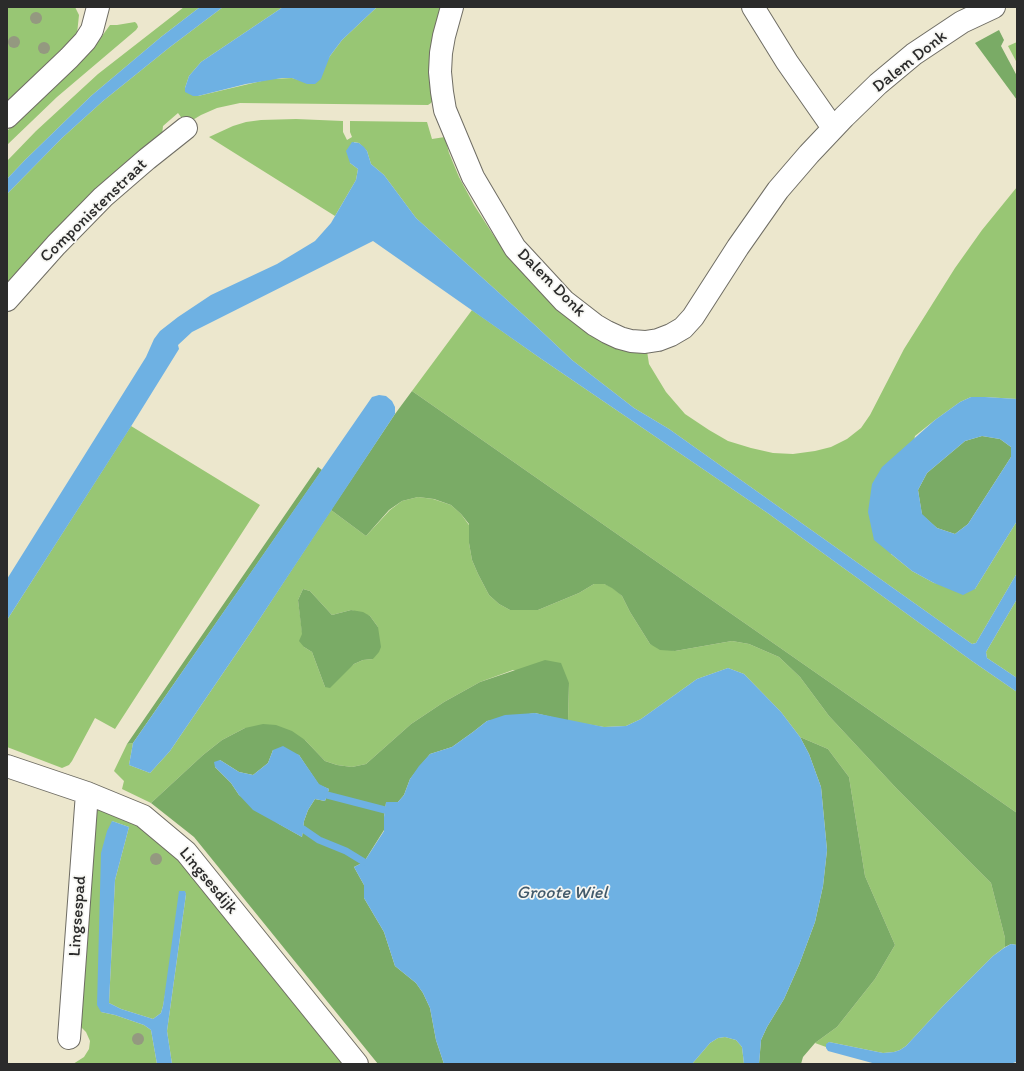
<!DOCTYPE html>
<style>
body{margin:0}
#map{position:relative;width:1024px;height:1071px;overflow:hidden;background:#ece7cd;font-family:Itim,sans-serif}
canvas{display:block}
.frame{position:absolute;inset:0;border:8px solid #2b2b2b;pointer-events:none}
</style>
<div id="map">
<canvas width="1024" height="1071"></canvas>
<div class="frame"></div>
</div>
<script>
const g = document.querySelector('canvas').getContext('2d');
g.lineJoin = 'round';
function paint(path, color) { g.fillStyle = color; g.fill(path, 'evenodd'); }
const poly = rows => new Path2D(rows.map(r => 'M' + r).join(''));
function strokePath(path, color, width, dash) { g.strokeStyle = color; g.lineWidth = width; g.lineCap = dash ? 'butt' : 'round'; g.setLineDash(dash || []); g.stroke(path); }
function write(font, color, halo, rows, align = 'center') {
  g.font = font + ' Itim,sans-serif'; g.lineWidth = 3.5; g.setLineDash([]); g.textBaseline = 'middle'; g.strokeStyle = halo; g.fillStyle = color; for (const [text, x, y, turn = 0] of rows) {
    g.save(); g.translate(x, y); g.rotate((+turn || 0) * Math.PI / 180); g.textAlign = isNaN(turn) ? turn : align; if (halo) g.strokeText(text, 0, 0); g.fillText(text, 0, 0); g.restore();
  }
}
paint(poly([
 [7,7,75,7,79,15,77,34,7,102],
 [184,7,200,7,161,37,91,96,25,160,7,179,7,161,36,131,98,74],
 [223,7,283,7,201,62,189,76,185,88,198,96,270,79,292,78,313,84,330,56,342,40,377,7,442,7,433,100,431,103,428,105,240,103,217,108,201,115,186,124,178,113,163,126,162,135,7,284,7,194,62,138,103,101,170,47],
 [135,22,137,24,138,27,136,30,57,97,7,145,7,131,71,71,97,43,110,25,117,25],
 [1017,42,1017,63,1008,46],
 [296,119,343,121,343,132,347,140,352,137,350,132,350,121,427,122,432,139,445,137,449,153,459,177,474,205,494,236,512,260,533,285,563,312,647,351,649,364,666,392,685,414,709,430,728,441,751,448,773,453,793,454,815,451,831,447,847,439,861,428,870,415,904,349,955,268,982,230,1017,187,1017,399,985,397,971,397,960,402,935,420,915,436,891,554,912,571,934,583,975,589,1017,521,1017,573,976,643,972,644,669,429,634,408,572,360,537,327,416,218,384,175,371,164,367,151,359,143,354,142,350,163,358,169,356,180,335,216,209,137,233,126,246,122,261,120],
 [472,310,540,358,769,514,972,661,1017,692,1017,813,412,391],
 [131,426,260,505,115,729,95,718,72,761,69,765,62,768,7,747,7,620],
 [418,497,433,499,451,505,461,514,469,525,469,543,472,560,478,574,489,595,499,604,510,610,538,610,579,593,594,584,604,584,612,587,622,596,630,612,650,644,675,651,732,641,749,644,779,657,800,677,829,716,897,789,991,883,1005,938,1005,947,993,956,943,1006,906,1046,900,1050,894,1052,883,1053,829,1042,826,1047,815,1043,837,1027,875,979,895,945,865,876,849,777,828,749,800,737,781,712,744,674,728,668,697,679,641,719,626,726,604,727,568,721,569,683,513,670,480,682,444,702,411,724,366,764,352,767,337,765,325,761,305,740,245,728,222,740,203,755,151,803,122,789,124,781,114,771,127,744,133,743,129,765,150,773,170,751,251,632,331,510,366,536,390,510,402,501],
 [303,589,310,591,332,615,351,610,370,616,378,627,373,659,363,660,354,664,325,687,312,652,304,647,298,600],
 [1017,599,1017,678,987,658,986,652],
 [99,807,111,809,168,842,348,1064,172,1064,167,1031,186,894,184,891,163,1006,161,1013,153,1019,121,1009,109,1003,115,880,129,827,112,821,101,1012,115,1015,144,1025,151,1030,157,1064,73,1064,84,1057,89,1049,90,1041,86,1032,80,1026,94,809],
 [725,1037,736,1040,742,1047,744,1064,692,1064,710,1043,718,1038]
]), '#98c674');
paint(poly([
 [999,30,1004,40,1001,46,1017,76,1017,100,975,43],
 [412,391,1017,813,1017,945,1011,944,1005,947,1005,938,991,883,897,789,829,716,800,677,779,657,749,644,732,641,675,651,660,650,650,644,630,612,622,596,612,588,604,584,594,584,579,593,538,610,510,610,499,604,489,595,478,574,472,560,469,543,469,524,461,514,451,505,434,499,418,497,402,501,389,510,366,536,331,510,395,414],
 [982,436,1000,439,1011,447,1011,457,968,524,955,534,937,528,922,515,918,490,927,473,965,441],
 [318,467,322,470,133,743,127,744],
 [303,589,310,591,332,615,351,610,363,612,370,616,378,627,381,647,379,652,373,659,363,660,354,664,330,688,325,687,312,652,304,647,299,641,302,634,298,600],
 [545,660,561,663,569,683,568,721,535,713,487,721,473,732,452,747,430,754,410,779,404,795,398,802,386,803,384,817,384,830,364,862,354,867,364,885,364,898,384,932,395,966,416,983,423,993,430,1008,436,1040,444,1064,378,1064,194,837,151,803,203,755,222,740,245,728,263,724,276,725,292,731,305,740,325,761,337,765,352,767,366,764,411,724,444,702,480,682],
 [273,750,299,755,319,785,329,789,325,801,315,799,308,810,304,821,302,837,279,824,239,795,231,783,215,767,220,760,239,772,253,775,268,763],
 [800,737,828,749,849,777,865,876,895,945,875,979,837,1027,815,1043,803,1057,801,1064,759,1064,761,1040,767,1027,784,999,799,965,815,922,823,886,827,850,821,787,809,754]
]), '#7aab66');
paint(poly([
 [200,7,223,7,170,47,103,101,62,138,7,194,7,179,25,160,91,96,161,37],
 [283,7,377,7,342,40,330,56,321,79,315,84,307,84,292,78,282,78,246,84,198,96,193,96,185,92,185,88,189,76,201,62],
 [352,142,359,143,364,147,367,151,371,164,384,175,416,218,537,327,572,360,634,408,669,429,972,644,976,643,1017,573,1017,599,986,652,987,658,1017,678,1017,692,972,661,769,514,540,358,373,241,192,332,178,345,179,349,130,428,7,620,7,579,146,357,154,339,160,331,178,317,211,295,277,264,315,241,331,223,356,180,358,169,350,163,346,151],
 [379,395,386,396,392,401,395,407,395,414,251,632,170,751,150,773,129,765,133,743,372,397],
 [971,397,985,397,1017,399,1017,521,975,589,963,595,934,583,912,571,874,540,868,512,872,484,882,467,935,420,960,402],
 [982,436,1000,439,1011,447,1011,457,968,524,955,534,937,528,922,514,918,490,927,473,965,441],
 [728,668,744,674,781,712,800,737,809,754,821,787,827,850,823,886,815,922,799,965,784,999,767,1027,761,1040,759,1064,744,1064,742,1047,736,1040,725,1037,718,1038,710,1043,692,1064,444,1064,436,1040,430,1008,423,993,416,983,395,966,384,932,364,898,364,885,354,867,364,862,384,831,384,817,386,802,398,802,404,795,410,779,419,766,430,754,452,747,473,732,487,721,505,715,535,713,604,727,626,726,641,719,697,679],
 [283,746,299,755,319,784,329,789,325,801,315,799,308,810,304,821,302,837,253,810,239,795,231,783,215,767,214,762,220,760,239,772,253,775,268,763,273,750],
 [112,821,129,827,115,880,109,1003,121,1009,153,1019,161,1013,163,1006,179,891,185,891,186,894,167,1031,172,1064,157,1064,151,1030,144,1025,115,1015,101,1012,97,1005,101,853,107,831],
 [1011,944,1017,945,1016,1062,1010,1064,876,1064,828,1051,826,1048,826,1044,829,1042,883,1053,894,1052,900,1050,906,1046,943,1006,993,956,1004,948]
]), '#6eb1e3');
strokePath(poly([
 [327,795,385,810],
 [303,829,319,840,346,851,364,862]
]), '#6eb1e3', 7);
const minor = poly([
 [452,7,444,36,441,53,440,72,442,92,445,110,473,177,515,248,564,301,595,325,607,332,620,338,631,341,645,342,658,340,671,335,683,328,693,317,738,247,778,190,809,154,844,117,878,84,914,54,962,22,994,7],
 [753,7,787,62,833,128],
 [7,117,69,58,85,41,92,30,98,7],
 [7,300,56,245,103,197,147,159,186,128],
 [7,766,87,793,143,816,186,852,357,1064],
 [69,1038,87,793]
]);
strokePath(minor, '#6f6d64', 24);
strokePath(minor, '#fff', 22);
g.fillStyle = '#949980';
for (const [x, y] of [
 [36,18],
 [14,42],
 [44,48],
 [156,859],
 [138,1039]
]) { g.beginPath(); g.arc(x, y, 6, 0, 2 * Math.PI); g.fill(); }
write('17px', '#2b2b2b', '#f6f6f2', [
 ["Dalem Donk",910,62,-38],
 ["Componistenstraat",94,211,-44],
 ["Dalem Donk",551,283,45],
 ["Lingsesdijk",208,881,50],
 ["Lingsespad",78,916,-86]
]);
write('italic 18px', '#425a6b', '#f6f6f2', [
 ["Groote Wiel",562,893]
]);
</script>
